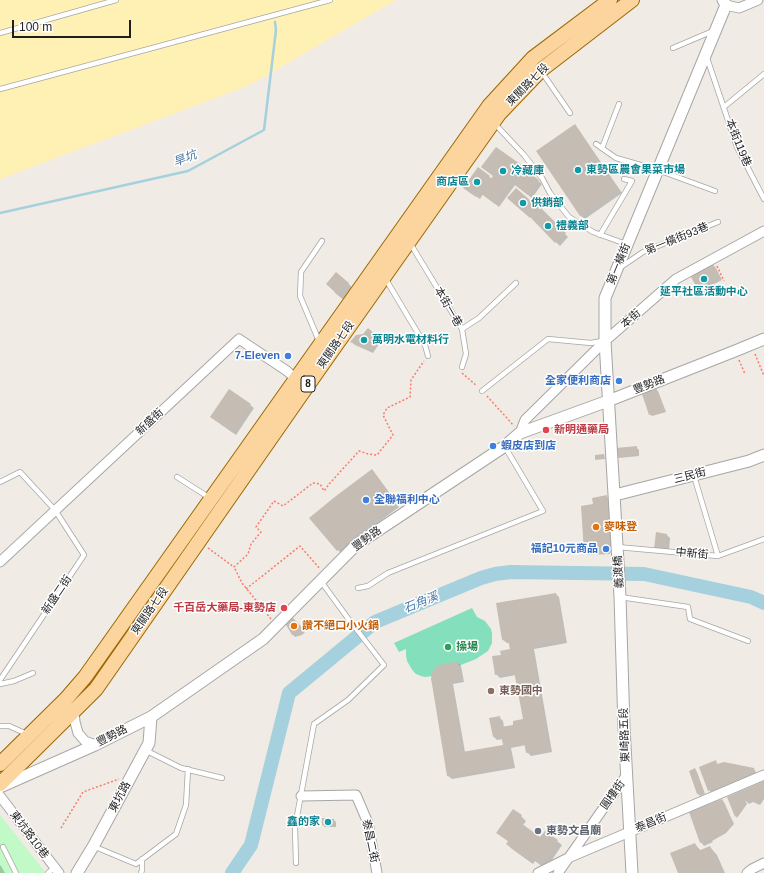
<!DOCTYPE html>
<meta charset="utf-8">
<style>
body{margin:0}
#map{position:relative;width:764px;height:873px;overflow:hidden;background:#f0ece5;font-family:Arial,sans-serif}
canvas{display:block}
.scale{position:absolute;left:12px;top:20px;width:119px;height:18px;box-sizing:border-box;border:2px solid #1f1f1f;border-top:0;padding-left:5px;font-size:12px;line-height:14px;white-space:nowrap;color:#1f1f1f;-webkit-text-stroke:3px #fff;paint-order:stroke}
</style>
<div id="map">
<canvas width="764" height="873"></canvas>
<div class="scale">100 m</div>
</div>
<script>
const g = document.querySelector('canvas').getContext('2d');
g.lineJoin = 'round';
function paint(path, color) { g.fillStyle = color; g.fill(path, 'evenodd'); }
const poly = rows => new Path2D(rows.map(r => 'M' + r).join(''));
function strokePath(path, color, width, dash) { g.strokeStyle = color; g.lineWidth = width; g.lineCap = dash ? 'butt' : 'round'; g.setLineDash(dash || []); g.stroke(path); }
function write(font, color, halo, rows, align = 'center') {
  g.font = font + ' Arial,"Noto Sans TC",sans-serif'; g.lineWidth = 3; g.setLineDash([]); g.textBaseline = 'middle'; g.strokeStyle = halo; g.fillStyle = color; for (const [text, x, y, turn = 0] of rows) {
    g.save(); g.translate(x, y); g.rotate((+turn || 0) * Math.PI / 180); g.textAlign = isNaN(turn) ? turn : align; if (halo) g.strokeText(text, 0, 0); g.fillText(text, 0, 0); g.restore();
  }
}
paint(poly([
 [0,0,396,0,250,85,0,179]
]), '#fff0b4');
paint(poly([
 [0,815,46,873,0,873]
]), '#c2fac7');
paint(poly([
 [472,608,477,617,485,621,491,629,492,633,492,643,488,651,476,659,433,676,425,677,421,676,416,674,413,671,411,668,407,661,406,656,406,649,399,652,394,643]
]), '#83dfbc');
paint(poly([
 [578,129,622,193,585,219,581,216,537,151],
 [522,167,542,184,532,198,515,185,499,207,483,194,480,199,468,191,478,169,492,179],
 [516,189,540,210,541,210,568,237,560,246,534,220,512,201],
 [712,264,716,268,722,280,714,284,717,291,705,297,701,293,692,275],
 [348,283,355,291,346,302,334,292],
 [368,330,381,341,373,353,355,345,352,342,363,335],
 [656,389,658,391,666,412,652,416,650,414],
 [230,390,254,408,236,435,215,420],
 [636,447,639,450,639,456,619,458,617,456],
 [375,474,399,507,364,533,341,553,338,550],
 [606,496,608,498,612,548,610,554,588,555,585,553,595,505],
 [667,535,670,538,669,552,659,552],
 [556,594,559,597,567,643,534,649,552,752,531,756,527,752,526,745,511,748,515,768,452,779,448,776,432,679,457,662,461,666,464,682,453,684,465,752,504,746,503,739,497,740,493,736,499,717,503,721,504,727,515,726,524,720,516,675,500,678,496,674,502,655,511,650,510,643,507,643,503,640],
 [292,619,305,632,302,635,295,637,293,635],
 [715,762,719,765,753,769,758,774,714,795,709,790],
 [695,769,697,772,705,794,700,796,698,794,690,771],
 [764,783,764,799,760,805,753,802,749,804,745,800,747,804,737,818,736,816,728,797],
 [722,800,724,802,734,824,726,833,712,841,713,842,704,846,701,842],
 [521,816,526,821,523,825,541,838,557,841,562,845,546,869,535,861,533,864,512,849,507,844,509,842,498,833],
 [334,820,336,822,336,827,325,827,323,825],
 [695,844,701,851,710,847,717,855,725,873,679,873],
 [0,865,1,866,5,873,0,873]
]), '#0003');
strokePath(poly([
 [0,213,188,171,264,130,276,30,275,22]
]), '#a5d0dd', 2.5);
strokePath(poly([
 [232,873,251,845,289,693,375,622,481,578,495,574,511,572,644,574,751,597,764,603]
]), '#a5d0dd', 14);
paint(poly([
 [575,124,619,190,580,216,536,151],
 [496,147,523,166,495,204,480,193,493,176,481,167],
 [478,167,490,176,476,197,463,188],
 [524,169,539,180,528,195,514,184],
 [516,188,539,208,530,218,507,198],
 [541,208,566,233,555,243,531,218],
 [712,263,719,276,711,281,714,287,700,294,690,275],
 [336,272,349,283,338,295,326,284],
 [368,328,378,337,369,350,350,342,356,335,363,334],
 [656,388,664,410,649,415,642,394],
 [229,389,251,404,232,432,210,417],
 [637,446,637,454,616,457,616,448],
 [604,454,605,459,595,460,595,455],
 [372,469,397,503,361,530,337,551,309,518,336,496],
 [607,495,610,545,608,552,584,553,581,506,593,504,592,498],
 [656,532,667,534,666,549,654,549],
 [556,593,564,640,531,645,549,749,526,753,524,742,508,745,512,765,447,776,432,684,431,679,432,673,435,668,440,665,458,661,461,678,450,680,462,752,503,745,501,735,493,737,489,718,500,716,501,727,513,725,513,721,523,719,514,671,495,675,492,656,501,655,500,651,510,649,508,639,502,640,496,603],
 [292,617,304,629,300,633,292,635,285,623],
 [716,760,717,764,724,762,754,768,755,771,708,791,699,767],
 [695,768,704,792,697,794,689,771],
 [764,781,764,791,756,802,749,799,745,801,735,817,727,797],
 [722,799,732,821,724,831,710,839,700,843,689,812],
 [513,809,522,815,518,821,540,837,545,831,558,840,541,865,530,857,528,860,506,844,508,841,496,833],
 [322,818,334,819,334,826,322,825],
 [695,843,698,851,710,846,720,868,708,873,692,873,690,869,682,873,678,873,670,853]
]), '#c5bcb4');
const service = poly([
 [0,33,116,0],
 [673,48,713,31],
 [707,58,737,147,764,199],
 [541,71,570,113],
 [0,89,330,0],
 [724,107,764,74],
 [495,124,524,155,542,178,550,193,569,217,593,232,626,244],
 [596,144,616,158,658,170,715,191],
 [602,148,619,104],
 [600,235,632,181,624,179],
 [410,243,462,329,466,354,462,367],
 [621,267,643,252,718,222],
 [385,278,425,345,428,356],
 [462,329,479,318,516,283],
 [319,341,300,296,301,272,322,241],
 [482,391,548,339,591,343,602,341],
 [694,476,718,556],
 [177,477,210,498],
 [0,482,20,472,55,510,84,555,0,680],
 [617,547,718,556,764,539],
 [358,588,368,586,388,573,543,511,505,447],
 [620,597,688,607,690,619,748,641],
 [0,684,14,681,33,673],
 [0,726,9,726,27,734],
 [145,750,181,768,222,778],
 [93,846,136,864,176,834,186,805,188,769],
 [3,847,16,873],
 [296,863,295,827,314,724,348,700,384,665,347,617,320,580],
 [48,873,54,868],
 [141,873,142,870,142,859]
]);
const minor = poly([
 [726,5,739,8,758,0],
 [520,433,525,420,605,341,676,279,764,231],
 [0,562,239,339,287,371,299,382],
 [74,711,75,722,78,733,85,741,95,745],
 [0,796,59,873],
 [301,796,356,795,368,823,377,873],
 [538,873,568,858,764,775],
 [558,873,626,776],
 [747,873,752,869,764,863]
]);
const tertiary = poly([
 [615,495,749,461,764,455],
 [0,787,95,745,151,717,263,639,356,545,505,446,520,433,608,401,735,351,764,339],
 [77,873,94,845,149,743,151,717],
 [632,873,624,727,620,597,605,341,605,298,726,5,723,0]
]);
const primary = poly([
 [0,764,66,699,85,677,489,106,533,58,610,0],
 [0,784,96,689,312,379,499,114,541,70,632,0]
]);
strokePath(service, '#a6a6a6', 6);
strokePath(minor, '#a6a6a6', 11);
strokePath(tertiary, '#a6a6a6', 13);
strokePath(primary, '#9a6800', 16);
strokePath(poly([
 [717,266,724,281],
 [755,354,764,376],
 [739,360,745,374],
 [462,373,477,386],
 [487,396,514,426],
 [208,548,234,567],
 [246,589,300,546,320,569],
 [271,619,242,583,234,567,248,554,251,544,261,532,256,527,274,501,283,506,313,483,320,484,324,491,330,483,359,451,368,454,377,455,393,435,383,415,387,408,410,397,411,380,424,361],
 [61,828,83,792,119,779]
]), '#fa7b6c', 1.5, [2, 2]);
strokePath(service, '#fff', 4.5);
strokePath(minor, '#fff', 9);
strokePath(tertiary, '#fff', 11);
strokePath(primary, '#fcd49e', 14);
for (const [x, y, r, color] of [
 [578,170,4,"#0f9aa8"],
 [503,171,4,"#0f9aa8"],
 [477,182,4,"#0f9aa8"],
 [523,203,4,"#0f9aa8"],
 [548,226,4,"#0f9aa8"],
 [704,279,4,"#0f9aa8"],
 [364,340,4,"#0f9aa8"],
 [288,356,4,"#3f7fe0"],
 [619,381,4,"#3f7fe0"],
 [546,430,4,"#e0444e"],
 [493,446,4,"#3f7fe0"],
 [366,500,4,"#3f7fe0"],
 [596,527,4,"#e8710a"],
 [606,549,4,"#3f7fe0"],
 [284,608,4,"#e0444e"],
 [294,626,4,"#e8710a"],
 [448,647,4,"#2e9e5b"],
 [491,691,4,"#8d6e63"],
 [328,822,4,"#0f9aa8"],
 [538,831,4,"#6b7280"]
]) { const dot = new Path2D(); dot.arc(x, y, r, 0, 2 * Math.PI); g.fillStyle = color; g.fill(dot); strokePath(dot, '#fff', 1.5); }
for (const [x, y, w] of [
 [308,384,14]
]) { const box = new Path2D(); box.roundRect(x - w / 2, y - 8, w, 16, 3); g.fillStyle = '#fff'; g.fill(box); strokePath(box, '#1f1f1f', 1); }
write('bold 10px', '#1f1f1f', null, [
 ["8",308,384]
]);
write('11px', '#1f1f1f', '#fff', [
 ["東關路七段",528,85,-45],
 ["本街119巷",738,143,68],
 ["第一橫街93巷",677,239,-22],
 ["第一橫街",619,264,-68],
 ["本街一巷",448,307,60],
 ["本街",631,319,-41],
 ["東關路七段",336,345,-55],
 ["豐勢路",649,385,-21],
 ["新盛街",150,422,-43],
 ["三民街",690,476,-14],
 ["豐勢路",367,539,-36],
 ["中新街",692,554,5],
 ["義渡橋",619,572,-93],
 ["新盛二街",57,595,-56],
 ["東關路七段",150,611,-55],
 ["東崎路五段",625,735,-92],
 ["豐勢路",112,736,-27],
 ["圓樓街",613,795,-55],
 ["東坑路",120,797,-62],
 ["泰昌街",651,823,-23],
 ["東坑路10巷",29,835,53],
 ["泰昌二街",370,841,78]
]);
write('bold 11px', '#0d838f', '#fff', [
 ["東勢區農會果菜市場",586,170],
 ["冷藏庫",511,171],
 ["商店區",469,182,"right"],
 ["供銷部",531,203],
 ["禮義部",556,226],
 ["延平社區活動中心",704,292,"center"],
 ["萬明水電材料行",372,340],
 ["鑫的家",320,822,"right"]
], 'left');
write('bold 11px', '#366cbe', '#fff', [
 ["7-Eleven",280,356],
 ["全家便利商店",611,381],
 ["蝦皮店到店",501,446,"left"],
 ["全聯福利中心",374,500,"left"],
 ["福記10元商品",598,549]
], 'right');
write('bold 11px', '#be3a42', '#fff', [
 ["新明通藥局",554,430],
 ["千百岳大藥局-東勢店",276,608,"right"]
], 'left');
write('bold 11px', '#c56008', '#fff', [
 ["麥味登",604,527],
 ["讚不絕口小火鍋",302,626]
], 'left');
write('bold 11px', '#27864d', '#fff', [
 ["操場",456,647]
], 'left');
write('bold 11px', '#785e54', '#fff', [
 ["東勢國中",499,691]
], 'left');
write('bold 11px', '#5b616d', '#fff', [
 ["東勢文昌廟",546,831]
], 'left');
write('italic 12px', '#4877a7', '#fff', [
 ["旱坑",185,159,-21],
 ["石角溪",421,603,-22]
]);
</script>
